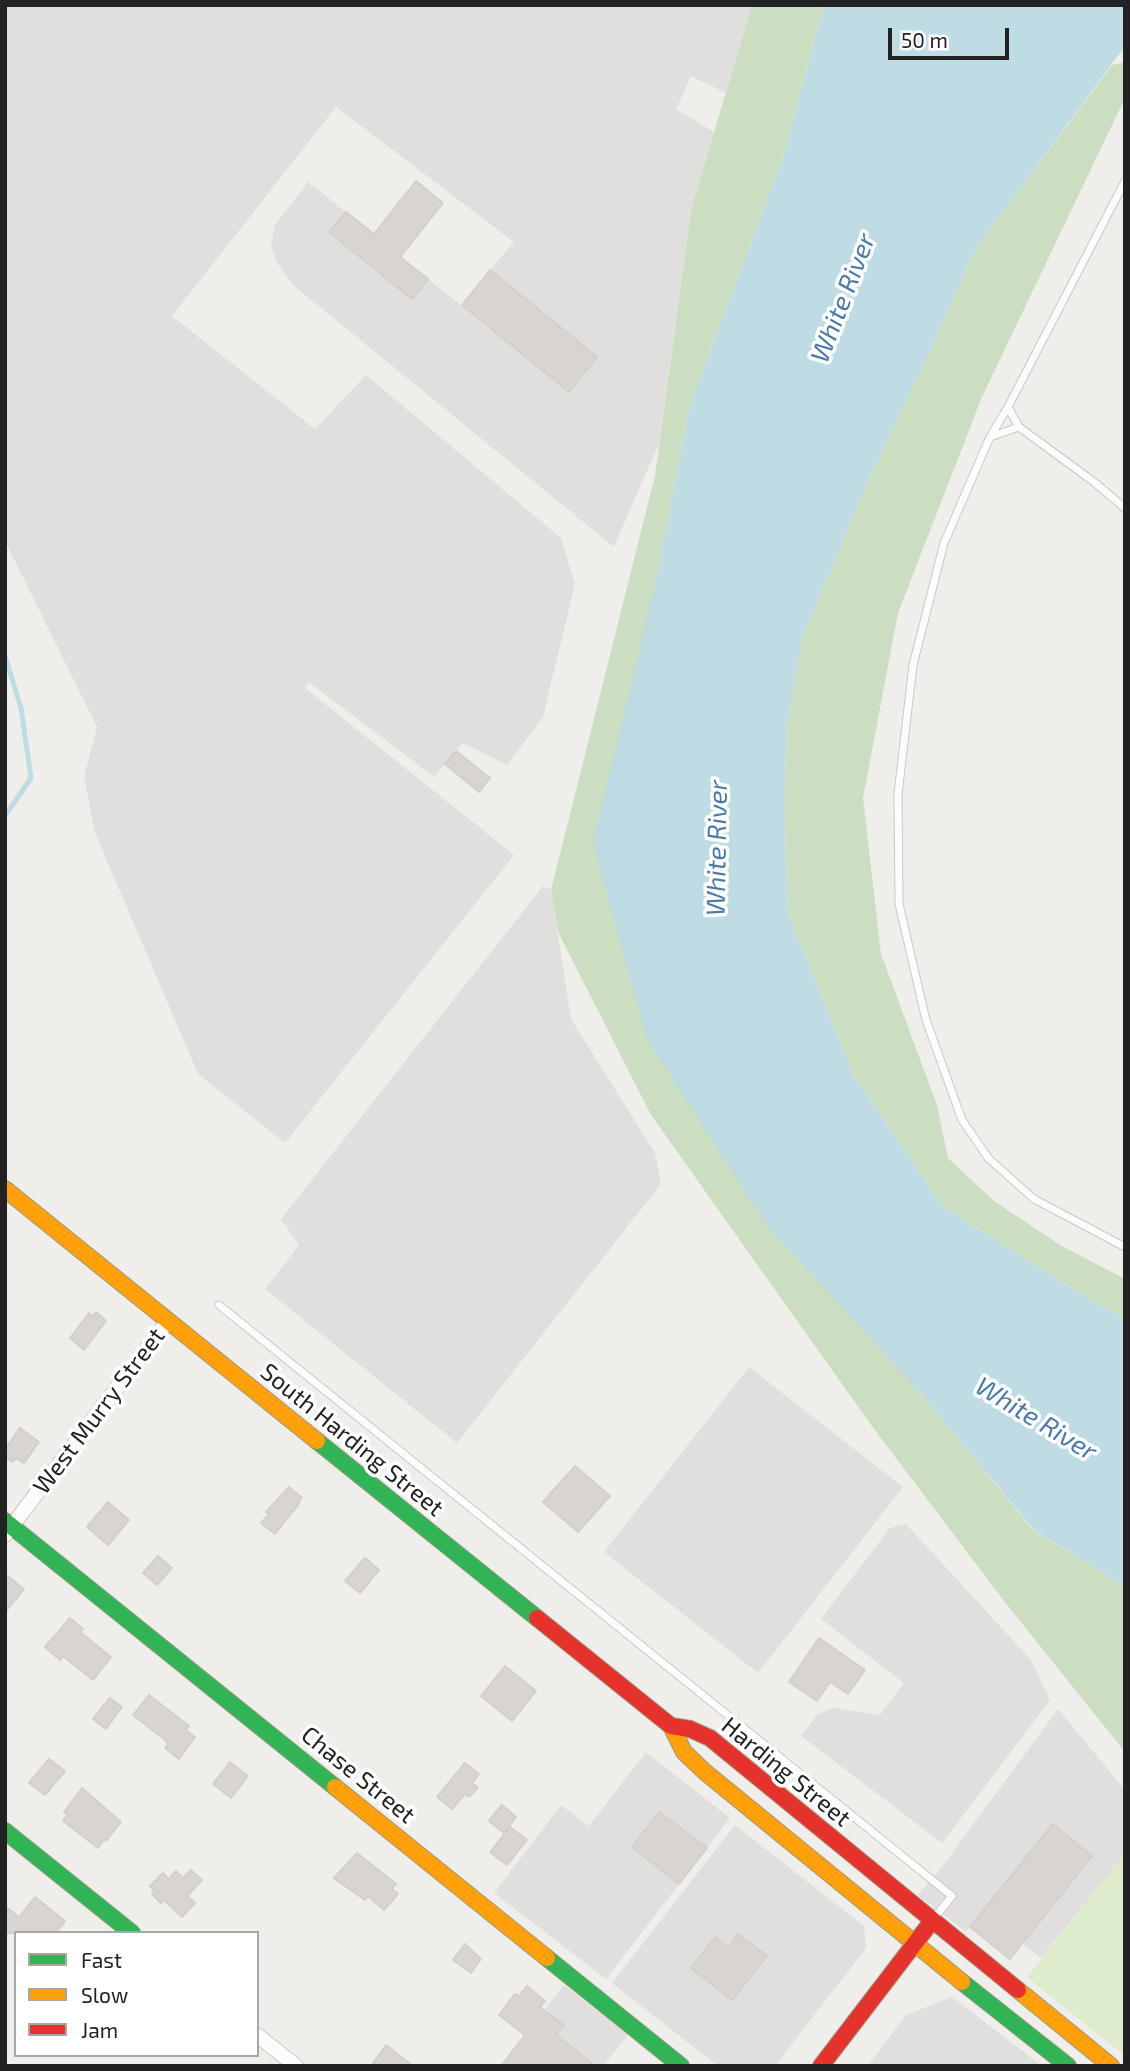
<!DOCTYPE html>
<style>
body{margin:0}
#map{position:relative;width:1130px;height:2071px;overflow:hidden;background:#f0eeeb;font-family:"Exo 2",sans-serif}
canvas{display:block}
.frame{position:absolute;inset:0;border:7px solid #222;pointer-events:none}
.legend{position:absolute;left:14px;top:1931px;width:245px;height:126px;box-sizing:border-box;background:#fff;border:2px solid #a7a7a7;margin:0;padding:9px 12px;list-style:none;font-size:21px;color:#222}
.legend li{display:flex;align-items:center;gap:14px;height:35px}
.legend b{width:35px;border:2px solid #a7a7a7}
.scale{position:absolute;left:888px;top:28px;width:121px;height:32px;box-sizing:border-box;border:4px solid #222;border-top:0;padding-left:9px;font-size:21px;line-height:24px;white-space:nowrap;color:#222;-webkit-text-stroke:5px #fff;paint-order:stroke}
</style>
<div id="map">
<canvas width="1130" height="2071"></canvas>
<div class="frame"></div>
<ul class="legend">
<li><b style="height:9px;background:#30b455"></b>Fast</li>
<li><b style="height:9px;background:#ff9f0a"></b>Slow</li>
<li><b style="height:9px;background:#e5322d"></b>Jam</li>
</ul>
<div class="scale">50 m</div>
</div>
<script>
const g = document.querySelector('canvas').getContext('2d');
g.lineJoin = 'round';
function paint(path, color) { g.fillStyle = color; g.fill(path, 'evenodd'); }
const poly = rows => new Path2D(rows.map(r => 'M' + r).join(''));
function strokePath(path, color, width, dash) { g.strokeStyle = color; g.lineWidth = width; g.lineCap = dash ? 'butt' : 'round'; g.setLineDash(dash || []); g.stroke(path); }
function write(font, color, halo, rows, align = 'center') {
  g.font = font + ' "Exo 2",sans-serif'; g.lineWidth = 7; g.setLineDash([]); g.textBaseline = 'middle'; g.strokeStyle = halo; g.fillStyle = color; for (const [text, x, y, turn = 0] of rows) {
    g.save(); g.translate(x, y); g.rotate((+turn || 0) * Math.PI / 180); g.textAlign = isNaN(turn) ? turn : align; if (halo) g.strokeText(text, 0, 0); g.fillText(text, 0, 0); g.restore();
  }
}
paint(poly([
 [1125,1854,1125,2056,1027,1977]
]), '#ddeccb');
paint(poly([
 [752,5,824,5,782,161,690,405,655,584,917,1389,1033,1530,1125,1586,1125,1752,1004,1601,871,1425,651,1115,558,932,551,890,655,476,691,209],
 [1125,62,1125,98,982,397,898,613,863,798,881,954,937,1105,948,1158,994,1201,1060,1245,1125,1279,1125,1318,1087,1298,942,1206,853,1074,788,913,784,802,787,726,802,638,868,481,934,342,975,250,1112,65]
]), '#cbdec1');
paint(poly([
 [5,5,752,5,726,93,691,76,676,109,714,132,691,209,659,443,614,547,293,285,278,264,271,247,275,225,308,182,346,212,329,233,412,299,428,279,568,391,597,357,490,270,514,242,336,107,172,316,315,429,366,375,561,538,575,584,543,717,507,765,463,743,434,777,309,682,305,688,514,855,285,1143,198,1074,95,833,84,777,97,727,5,541],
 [543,886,551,890,571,1019,655,1153,661,1184,457,1443,265,1289,299,1245,281,1219],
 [749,1367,903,1487,758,1673,604,1552],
 [906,1524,1031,1660,1050,1700,942,1843,801,1736,818,1714,833,1708,880,1715,904,1683,821,1619,890,1528],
 [1058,1709,1125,1790,1125,1854,1041,1958,1022,1944,1092,1856,1053,1824,966,1932,918,1895,939,1871],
 [646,1752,730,1818,606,1979,494,1893,561,1805,589,1826],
 [735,1825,864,1926,866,1948,775,2066,718,2066,612,1983],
 [564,1985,628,2035,603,2066,598,2066,583,2054,573,2066,548,2066,566,2043,557,2035,564,2025,544,2010],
 [952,1997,1042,2066,868,2066,906,2015]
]), '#e0dfde');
paint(poly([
 [824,5,1125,5,1125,46,975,250,934,342,868,481,802,638,787,726,784,802,788,913,853,1074,942,1206,1087,1298,1125,1318,1125,1586,1034,1530,917,1389,768,1227,647,1039,593,843,655,584,690,405,782,161]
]), '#bfdbe3');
strokePath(poly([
 [5,656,21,708,31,778,5,816]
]), '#bfdbe3', 5);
const building = poly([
 [416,181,443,203,400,257,428,279,412,299,329,232,346,212,374,234,416,181],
 [490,270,597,357,569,392,462,305,490,270],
 [456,751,490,778,479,792,445,764,456,751],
 [96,1312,106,1321,84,1350,70,1338,89,1313,93,1316,96,1312],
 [20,1428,39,1442,24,1463,16,1458,13,1462,5,1457,5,1449,20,1428],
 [575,1466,610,1496,578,1532,543,1502,575,1466],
 [289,1487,302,1498,298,1503,299,1504,275,1534,261,1523,269,1514,266,1512,289,1487],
 [108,1502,129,1520,108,1545,87,1527,108,1502],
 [158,1556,172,1568,157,1585,143,1573,158,1556],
 [365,1558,379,1570,360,1593,345,1581,365,1558],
 [5,1574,24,1589,5,1612,5,1574],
 [70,1618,83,1629,80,1632,111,1657,93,1680,63,1656,60,1660,45,1647,70,1618],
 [819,1638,865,1670,848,1694,830,1682,817,1701,789,1682,819,1638],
 [505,1666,536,1691,512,1721,481,1696,505,1666],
 [149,1695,189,1726,186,1730,195,1737,179,1759,165,1748,168,1744,164,1739,133,1715,149,1695],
 [110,1698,122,1707,106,1729,93,1719,110,1698],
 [49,1759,65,1771,45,1795,29,1783,49,1759],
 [230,1762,248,1776,231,1798,213,1784,230,1762],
 [465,1763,479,1774,472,1783,478,1787,469,1797,465,1794,452,1809,437,1797,465,1763],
 [82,1788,121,1822,106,1841,104,1839,98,1848,63,1821,68,1815,64,1812,82,1788],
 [502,1805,516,1817,504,1833,489,1821,502,1805],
 [659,1812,707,1848,679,1884,632,1847,659,1812],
 [1053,1824,1092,1856,1010,1959,970,1927,1053,1824],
 [510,1827,527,1840,507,1865,490,1852,510,1827],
 [357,1853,396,1884,392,1889,398,1894,384,1910,368,1896,365,1900,334,1878,357,1853],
 [191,1870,202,1880,187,1896,195,1903,182,1917,164,1900,161,1903,152,1894,155,1891,150,1886,163,1873,169,1879,176,1871,183,1878,191,1870],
 [35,1897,65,1921,56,1933,5,1933,5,1906,19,1917,35,1897],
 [738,1934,767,1956,732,2000,691,1968,715,1937,728,1948,738,1934],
 [465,1944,481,1959,471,1973,453,1960,465,1944],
 [527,1986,545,2001,540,2007,564,2025,556,2035,596,2066,501,2066,525,2035,499,2015,515,1994,519,1996,527,1986],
 [386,2045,413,2066,371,2066,386,2045]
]);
paint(building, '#d7d4d2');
strokePath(building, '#d3d0cc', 2);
const lane = poly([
 [1008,407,1019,427,990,437,1008,407,1125,181],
 [1019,427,1094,482,1125,508],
 [990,437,944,543,913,665,898,794,899,904,926,1020,962,1120,989,1159,1034,1199,1125,1247],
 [219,1305,952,1896,935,1917]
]);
const street = poly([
 [5,1535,168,1321],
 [257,2035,296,2066]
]);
const fast = poly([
 [317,1441,537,1618],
 [5,1521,335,1787],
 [5,1831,132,1933],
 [547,1958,681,2066],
 [962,1982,1068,2066]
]);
const slow = poly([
 [5,1189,317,1441],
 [671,1726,684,1752,705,1772,962,1982],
 [335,1787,547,1958],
 [1018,1990,1111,2066]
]);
const jam = poly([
 [537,1618,671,1726,690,1729,710,1738,1018,1990],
 [821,2066,932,1921]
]);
strokePath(lane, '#c9c8c7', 9);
strokePath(street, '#c9c8c7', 16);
strokePath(fast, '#999a82', 18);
strokePath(slow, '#999a82', 18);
strokePath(jam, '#999a82', 18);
strokePath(lane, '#fdfcfc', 7);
strokePath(street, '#fdfcfc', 14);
strokePath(fast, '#30b455', 16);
strokePath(slow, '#ff9f0a', 16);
strokePath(jam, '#e5322d', 16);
write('24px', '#222', '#fff', [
 ["West Murry Street",99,1411,-53],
 ["South Harding Street",352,1440,39],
 ["Harding Street",786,1772,39],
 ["Chase Street",358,1775,39]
]);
write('italic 26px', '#4a7aab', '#fff', [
 ["White River",843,298,-69],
 ["White River",717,848,-89],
 ["White River",1036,1419,31]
]);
</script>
